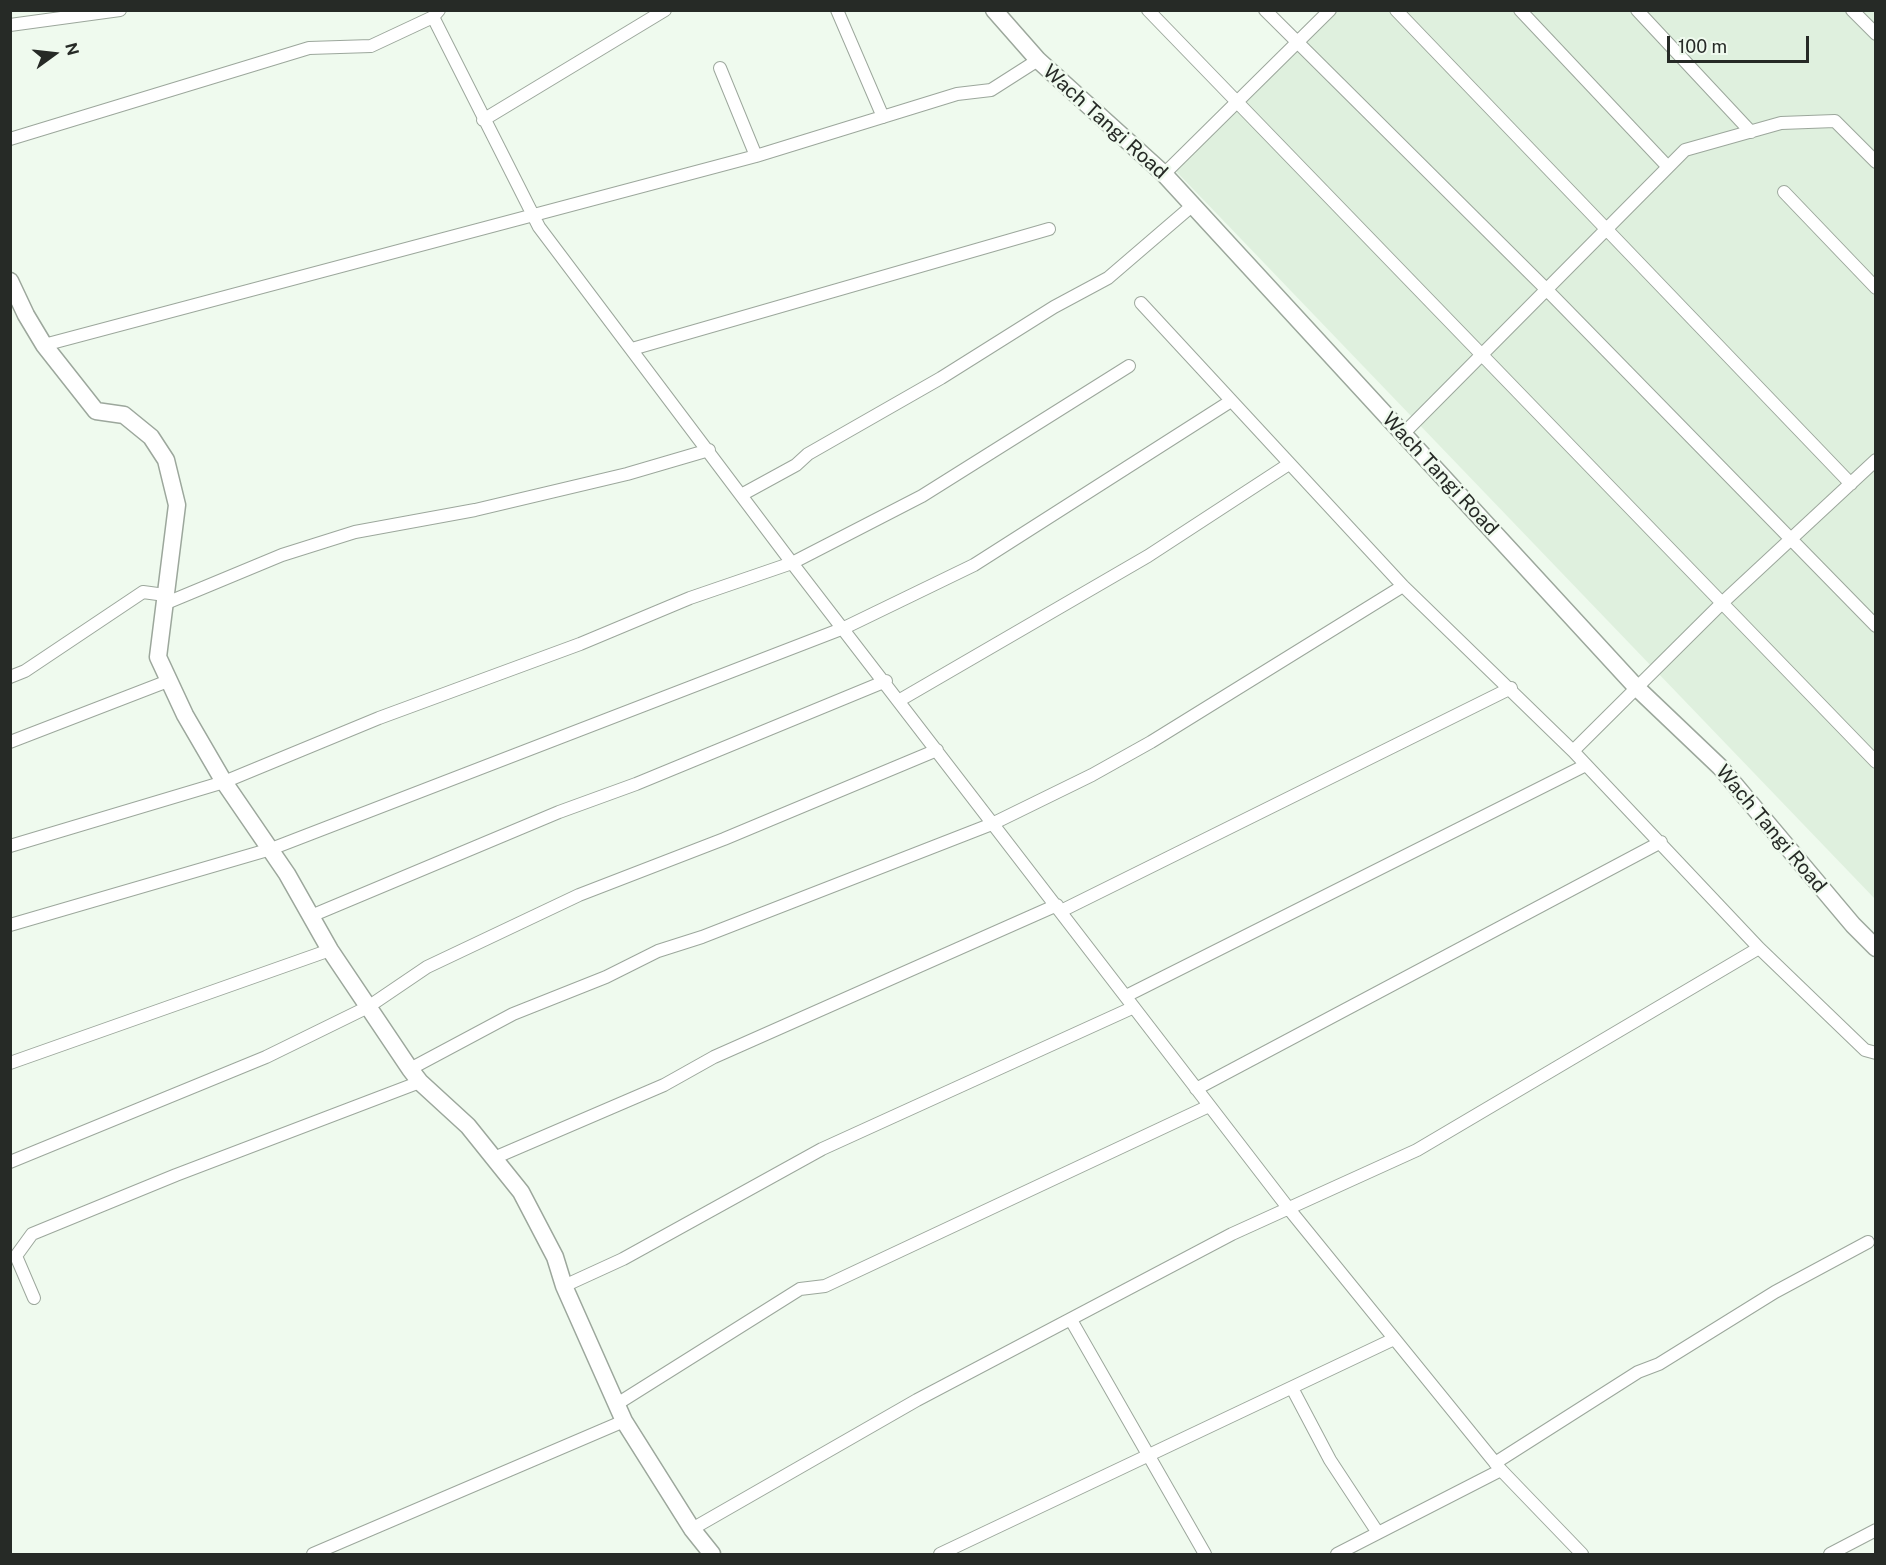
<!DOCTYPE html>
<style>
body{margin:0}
#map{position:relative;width:1886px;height:1565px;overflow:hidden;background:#effaee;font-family:"Public Sans",sans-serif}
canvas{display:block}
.frame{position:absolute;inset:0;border:12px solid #262a26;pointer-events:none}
.north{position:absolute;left:24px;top:24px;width:60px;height:60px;-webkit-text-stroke:4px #effaee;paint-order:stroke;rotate:75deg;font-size:16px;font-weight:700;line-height:24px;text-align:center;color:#262a26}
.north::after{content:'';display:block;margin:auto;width:21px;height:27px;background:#262a26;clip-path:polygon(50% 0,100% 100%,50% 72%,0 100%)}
.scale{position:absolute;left:1667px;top:36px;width:142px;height:27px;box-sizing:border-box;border:3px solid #262a26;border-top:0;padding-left:8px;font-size:18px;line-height:21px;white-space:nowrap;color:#262a26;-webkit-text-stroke:4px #effaee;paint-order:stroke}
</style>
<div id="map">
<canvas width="1886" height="1565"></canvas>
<div class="frame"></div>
<div class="north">N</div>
<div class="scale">100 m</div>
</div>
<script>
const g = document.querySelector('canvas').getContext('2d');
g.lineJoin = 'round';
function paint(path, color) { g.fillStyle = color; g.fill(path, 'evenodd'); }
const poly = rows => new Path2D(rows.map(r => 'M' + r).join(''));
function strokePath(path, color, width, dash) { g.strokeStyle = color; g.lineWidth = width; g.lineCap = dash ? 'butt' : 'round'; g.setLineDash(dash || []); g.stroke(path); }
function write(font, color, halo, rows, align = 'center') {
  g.font = font + ' "Public Sans",sans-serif'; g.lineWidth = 5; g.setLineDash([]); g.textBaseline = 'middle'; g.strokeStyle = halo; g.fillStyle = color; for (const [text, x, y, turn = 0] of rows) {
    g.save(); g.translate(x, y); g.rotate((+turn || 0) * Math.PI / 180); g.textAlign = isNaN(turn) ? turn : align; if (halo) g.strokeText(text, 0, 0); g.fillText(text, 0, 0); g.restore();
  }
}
paint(poly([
 [1328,11,1875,11,1875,899,1169,164]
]), '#dff0de');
const street = poly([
 [439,10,433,17,539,227,792,563,1289,1209,1501,1470,1582,1554],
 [837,10,883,117],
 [1148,10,1876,762],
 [1265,10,1547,290,1876,626],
 [1396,10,1851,484],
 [1520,10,1668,167],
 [1637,10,1751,132],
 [1852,10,1876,34],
 [10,25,120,10],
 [720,68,756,156],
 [483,120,665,10],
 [10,139,309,48,371,46,433,17],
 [1164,174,1330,10],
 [1784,192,1876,288],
 [1141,303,1403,586,1573,751,1759,948,1865,1050,1876,1053],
 [44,345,756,156,957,94,991,90,1038,60],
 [632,349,1049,229],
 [1403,434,1685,150,1781,123,1835,121,1876,162],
 [743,494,796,465,808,454,941,378,1054,307,1108,278,1193,205],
 [164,604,282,555,355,532,475,510,627,474,709,450],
 [10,677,25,671,143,592,165,595],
 [900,700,1148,556,1289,464],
 [10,742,168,681],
 [1573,751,1722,603,1876,460],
 [10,846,224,782,379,718,580,644,690,598,792,563,922,496,1129,366],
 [1061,911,1511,688],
 [311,916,559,812,636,784,886,681],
 [10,925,271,849,844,628,974,565,1231,401],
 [1126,996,1586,765],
 [10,1063,330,950],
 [410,1069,513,1014,606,977,658,951,702,937,992,824,1092,775,1151,742,1403,586],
 [1196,1089,1661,842],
 [494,1158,664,1085,714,1057,1057,905],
 [10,1162,266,1057,368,1007,427,967,579,895,724,839,937,750],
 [564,1286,623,1259,822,1149,1132,1008],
 [34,1298,16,1256,32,1234,176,1175,420,1082],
 [1071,1320,1205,1554],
 [1292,1388,1330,1460,1378,1533],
 [617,1404,800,1289,825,1286,1209,1106],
 [1495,1463,1638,1372,1659,1364,1775,1292,1868,1242],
 [692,1529,917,1400,1232,1234,1417,1150,1759,948],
 [313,1554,624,1421],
 [940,1554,1394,1339],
 [1337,1554,1501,1470],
 [1830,1554,1876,1530]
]);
const secondary = poly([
 [994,10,1038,60,1164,174,1637,688,1720,767,1853,925,1876,948],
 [10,281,26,315,44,345,96,411,124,415,151,437,166,460,177,505,158,657,185,715,224,782,287,874,330,950,410,1069,420,1082,468,1126,521,1192,555,1257,564,1286,624,1421,692,1529,712,1554]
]);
strokePath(street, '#9ca79c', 14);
strokePath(secondary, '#9ca79c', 19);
strokePath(street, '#fff', 12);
strokePath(secondary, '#fff', 16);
write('20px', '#262a26', '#effaee', [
 ["Wach Tangi Road",1105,122,42],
 ["Wach Tangi Road",1440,474,47],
 ["Wach Tangi Road",1771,829,50]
]);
</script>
